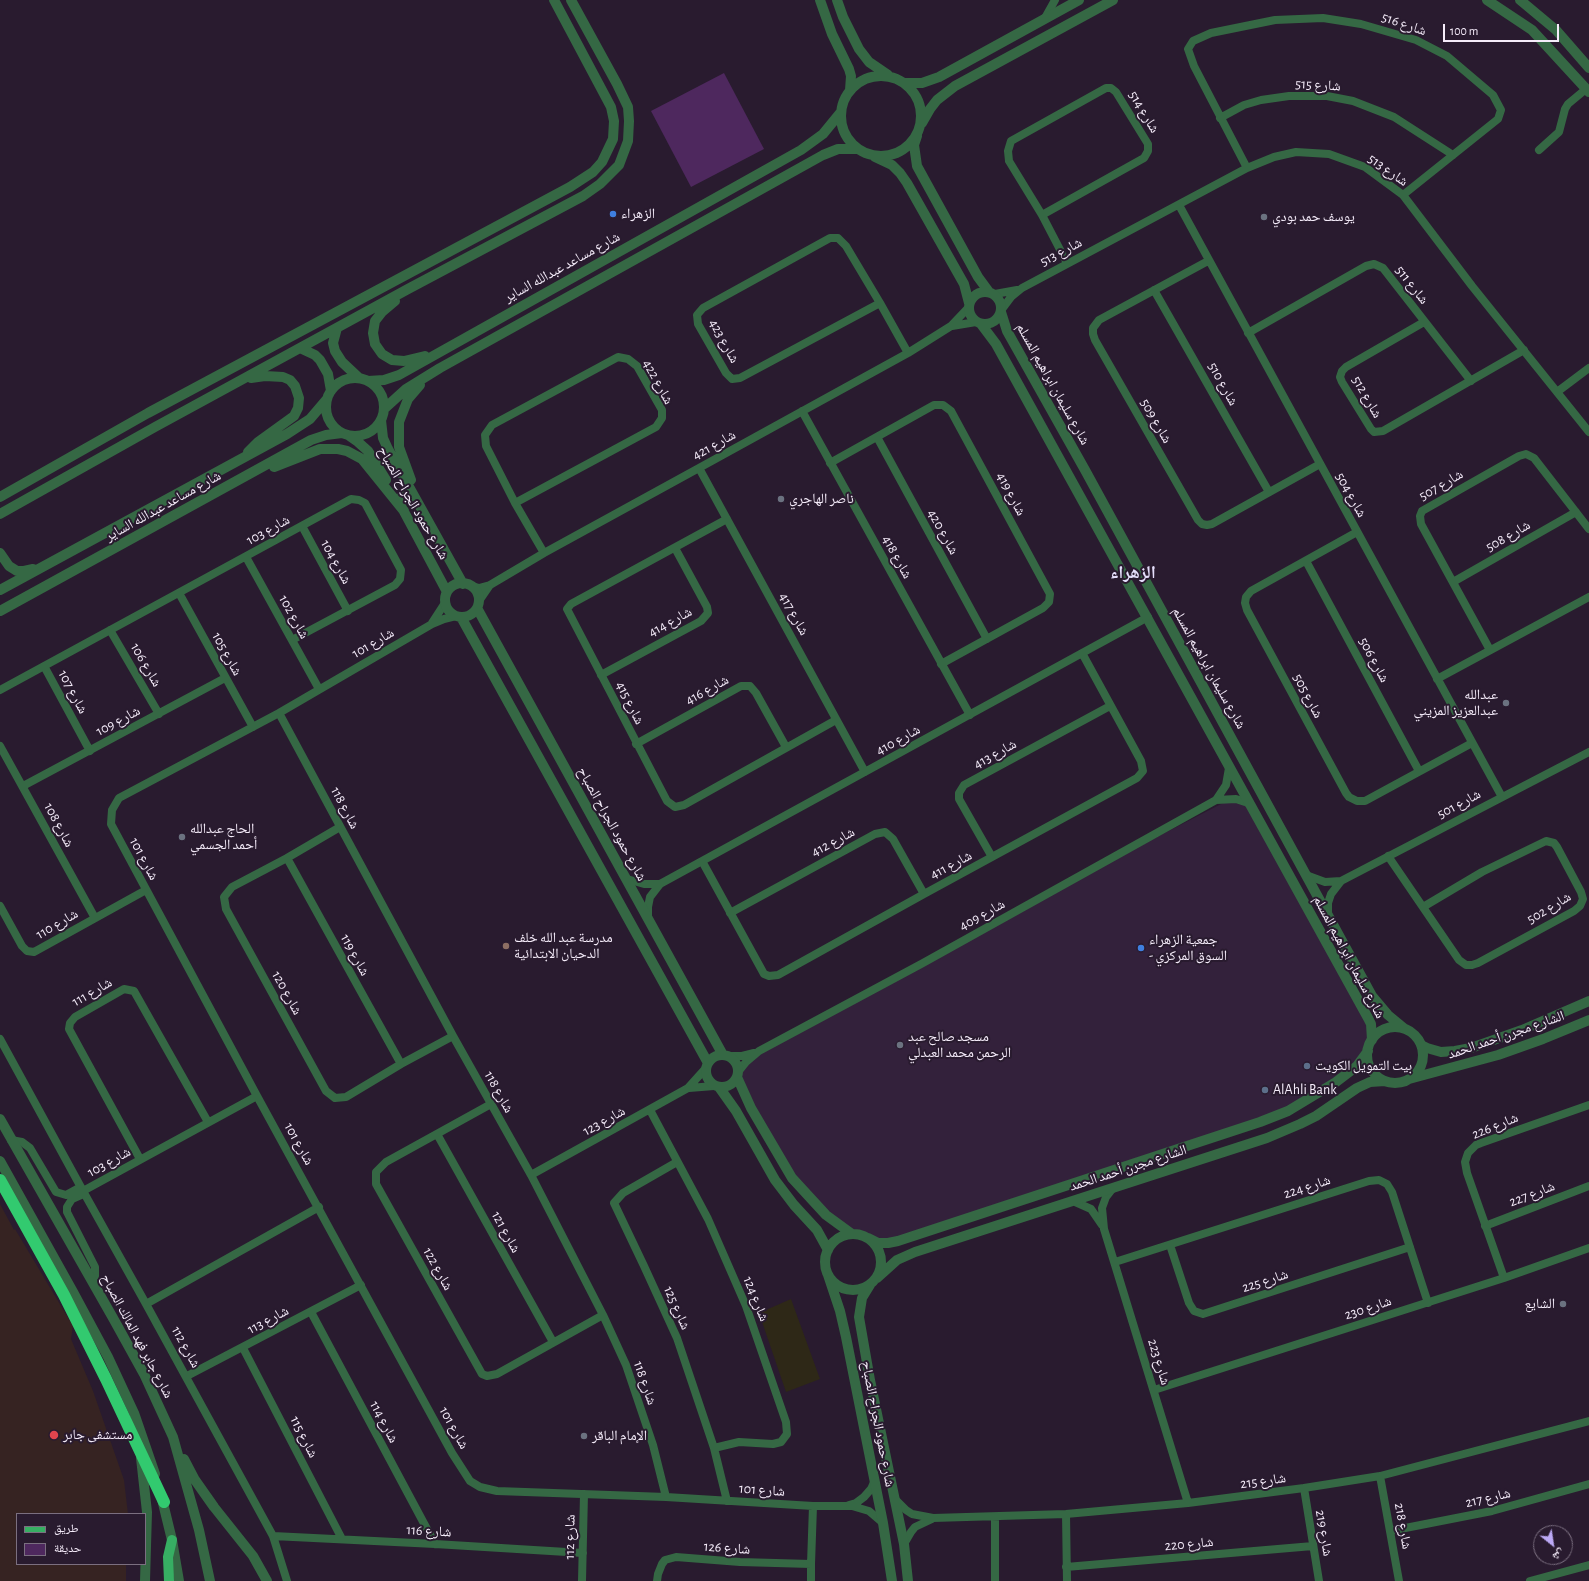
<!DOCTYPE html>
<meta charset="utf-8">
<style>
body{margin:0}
#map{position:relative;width:1589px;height:1581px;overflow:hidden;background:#291b2f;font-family:"Alegreya Sans","Noto Naskh Arabic",sans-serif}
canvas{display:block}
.legend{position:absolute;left:16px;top:1513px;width:130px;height:52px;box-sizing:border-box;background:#291b2f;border:1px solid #7b6f80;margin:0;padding:5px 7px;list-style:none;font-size:12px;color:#f5ecfa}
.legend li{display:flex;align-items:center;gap:8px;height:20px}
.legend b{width:20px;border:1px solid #7b6f80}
.north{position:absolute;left:1533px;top:1525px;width:40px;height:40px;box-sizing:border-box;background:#291b2f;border:1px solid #7b6f80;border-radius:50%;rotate:150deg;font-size:11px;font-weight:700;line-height:16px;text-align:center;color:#f5ecfa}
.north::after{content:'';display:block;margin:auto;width:14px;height:18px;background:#bca9f5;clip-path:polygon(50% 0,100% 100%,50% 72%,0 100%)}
.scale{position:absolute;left:1443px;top:24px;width:116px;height:18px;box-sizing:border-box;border:2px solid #f5ecfa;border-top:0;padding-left:5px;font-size:12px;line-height:14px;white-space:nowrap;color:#f5ecfa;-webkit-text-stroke:3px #291b2f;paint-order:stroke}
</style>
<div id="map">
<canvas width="1589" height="1581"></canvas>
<ul class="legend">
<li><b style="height:5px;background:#37ae63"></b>طريق</li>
<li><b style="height:11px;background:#4e285e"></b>حديقة</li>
</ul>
<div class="north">ش</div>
<div class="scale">100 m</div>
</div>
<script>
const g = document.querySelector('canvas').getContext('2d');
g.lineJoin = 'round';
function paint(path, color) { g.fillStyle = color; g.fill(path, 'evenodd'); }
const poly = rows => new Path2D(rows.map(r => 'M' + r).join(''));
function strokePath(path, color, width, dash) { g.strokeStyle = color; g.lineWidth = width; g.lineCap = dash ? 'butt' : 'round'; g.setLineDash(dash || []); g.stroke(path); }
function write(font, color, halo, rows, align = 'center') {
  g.font = font + ' "Alegreya Sans","Noto Naskh Arabic",sans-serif'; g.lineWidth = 4; g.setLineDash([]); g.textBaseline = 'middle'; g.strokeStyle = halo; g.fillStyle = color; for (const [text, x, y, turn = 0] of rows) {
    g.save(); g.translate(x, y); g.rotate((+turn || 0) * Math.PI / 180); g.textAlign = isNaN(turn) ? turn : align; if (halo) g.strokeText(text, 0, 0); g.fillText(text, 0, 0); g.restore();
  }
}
paint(poly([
 [1227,801,1237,802,1246,806,1355,996,1372,1040,1368,1051,1357,1066,1288,1111,898,1241,868,1238,852,1234,792,1178,738,1074,746,1062,1060,887]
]), '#33213b');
paint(poly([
 [791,1299,820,1379,786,1392,759,1313]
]), '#2e2817');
paint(poly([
 [0,1204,14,1230,15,1229,73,1326,71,1339,93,1391,124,1480,128,1514,17,1514,17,1564,126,1564,126,1581,0,1581]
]), '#362322');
paint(poly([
 [724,73,764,149,691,187,651,111]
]), '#4e285e');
strokePath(poly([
 [1045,18,1055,0],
 [1220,118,1244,105,1261,100,1289,96,1327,96,1353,101,1394,117,1453,155],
 [1539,150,1559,132,1565,109,1568,104,1586,89],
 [1247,168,1194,66,1188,49,1193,41,1211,33,1275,20,1323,18,1361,24,1416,40,1447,56,1493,95,1501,110,1498,119,1403,195],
 [1179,205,1502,797],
 [1042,215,1144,158,1148,151,1148,144,1116,92,1111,88,1106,88,1011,141,1008,151,1009,161,1042,215,1067,263],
 [1208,261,1099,320,1093,328,1093,334,1095,340,1198,520,1202,524,1207,525,1212,524,1320,464],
 [1154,290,1269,492],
 [995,294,1017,290],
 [880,303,740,378,732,379,726,373,698,324,697,315,703,308,830,238,838,238,846,246,880,303,908,353],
 [1002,309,1011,297,1022,288,1247,168,1274,157,1296,152,1329,154,1365,167,1403,195,1472,286,1589,432],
 [1424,322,1346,367,1342,371,1340,377,1342,382,1371,429,1374,432,1383,431,1524,350],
 [952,326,976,322],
 [1248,333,1366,266,1374,264,1383,268,1471,381],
 [1557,392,1589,368],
 [802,411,970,715],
 [877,437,987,639],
 [830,463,934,405,943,405,951,411,1050,594,1049,602,1043,608,941,664],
 [699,468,865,772],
 [515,503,656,427,662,418,662,410,637,366,628,359,618,357,492,425,485,435,486,446,515,503,544,553],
 [727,519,571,604,567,609,667,801,675,807,684,805,836,720],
 [302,526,348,611],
 [1357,532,1251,591,1246,597,1245,603,1247,610,1346,793,1349,797,1357,801,1365,801,1472,743],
 [246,557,319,689],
 [1306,561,1419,771],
 [1453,582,1576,512],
 [469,585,479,588,490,585,544,553,699,468,908,353,951,326,969,307],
 [179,593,253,727],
 [479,601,490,585],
 [456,616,444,619,432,624,279,713,119,798,112,810,111,824,257,1096,452,1453,470,1481,480,1487,497,1491,666,1497,813,1506,852,1506,869,1511,883,1523],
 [432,623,445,603],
 [110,630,159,714],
 [1490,650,1421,524,1420,516,1422,511,1519,456,1526,454,1534,458,1589,529],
 [44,666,90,751],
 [601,675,701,621,708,613,707,607,675,548],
 [1437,679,1589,597],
 [0,690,351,499,359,500,365,503,401,570,400,579,395,585,292,640],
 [279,713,453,1036,531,1175,603,1315,626,1365,653,1445,666,1497],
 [636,744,741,686,750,686,756,693,786,747],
 [0,746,95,918],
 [23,786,225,678],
 [1216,800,1236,799,1248,803],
 [340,827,287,858,232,887,224,897,226,909,326,1091,335,1098,346,1097,401,1064,453,1036],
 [1388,856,1459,960,1466,965,1472,965,1478,963,1574,911,1580,906,1583,899,1581,892,1557,847,1554,843,1546,841,1482,872,1423,907],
 [992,857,959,799,959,793,964,785,1110,706],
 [287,858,401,1064],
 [702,861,764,974,769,976,778,975,924,894,1137,778,1143,771,1141,761,1082,653],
 [1306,875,1325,882,1341,881],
 [627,879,644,884,660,884],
 [0,906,22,946,27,951,34,952,146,890],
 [730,913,875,834,885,832,893,839,924,894],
 [1328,913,1328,903,1331,894,1341,881,1589,752],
 [648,917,648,907,650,897,660,884,1148,617],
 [0,1039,83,1191,257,1096],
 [727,1056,742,1056,754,1053],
 [738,1072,746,1062,759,1051,923,963,1216,800,1226,785,1229,768],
 [689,1088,714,1086],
 [491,1104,386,1162,376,1172,376,1184,482,1374,487,1376,497,1374,603,1315],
 [650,1110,708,1219,746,1306,786,1422,787,1434,781,1442,773,1444,739,1442,714,1448],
 [437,1134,553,1342],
 [11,1140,22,1142,30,1148,56,1192,66,1195,77,1189,83,1191,146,1304],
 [140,1159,69,1029,70,1023,75,1017,124,989,134,991,208,1122],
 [677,1162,623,1193,614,1203,644,1266,677,1338,714,1448,727,1501],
 [531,1175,688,1088,706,1068],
 [1113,1188,1106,1197,1102,1208,1104,1229,1188,1503],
 [83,1191,81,1195,72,1199,67,1207,67,1212,95,1267,95,1276,92,1281],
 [1073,1201,1091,1209,1102,1225],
 [1485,1226,1589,1186],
 [1170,1245,1189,1303,1194,1311,1203,1314,1410,1247],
 [1115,1262,1369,1181,1379,1180,1387,1184,1392,1192,1428,1303],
 [1504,1278,1467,1173,1465,1162,1468,1153,1476,1145,1481,1143,1589,1105],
 [311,1312,435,1544],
 [243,1348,342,1539],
 [187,1376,361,1285],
 [1154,1390,1504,1278,1589,1248],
 [1380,1476,1399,1581],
 [1304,1488,1319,1581],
 [896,1500,906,1510,912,1514,933,1518,1066,1514,1188,1503,1304,1488,1380,1476,1589,1421],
 [849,1505,856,1503,864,1497,871,1489,875,1480],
 [1066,1514,1067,1581],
 [995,1517,995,1581],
 [1390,1531,1492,1511,1589,1484],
 [273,1536,435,1544,583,1553],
 [904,1544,911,1532,915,1527,932,1519],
 [811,1564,813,1506],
 [1066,1567,1313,1546],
 [287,1581,273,1536,146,1304,319,1207],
 [582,1581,584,1494],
 [657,1581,658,1574,662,1564,665,1560,676,1557,740,1562,811,1564,811,1581],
 [1530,1581,1589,1565]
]), '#356844', 8);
strokePath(poly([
 [820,0,832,34,849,69,851,76,850,90],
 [837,0,843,17,859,49,869,62,888,75],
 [1487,0,1532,30,1589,92],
 [1520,0,1556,30,1589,68],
 '841 116a40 40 0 1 1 80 0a40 40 0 1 1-80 0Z',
 [905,83,922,83,939,77,1079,0],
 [922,123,930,109,937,100,955,86,1113,0],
 [917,136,914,145,917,166,978,277,989,292],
 [875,157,892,165,900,173,907,183,964,284,969,303],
 '969 308a16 16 0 1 1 32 0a16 16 0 1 1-32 0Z',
 [395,301,382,312,375,321,373,333,375,344,382,354,392,360,404,361,425,356],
 [1001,312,1007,331,1085,470,1372,996,1388,1015,1405,1029],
 [981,324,996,344,1368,1018,1371,1024,1372,1040],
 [337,328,333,343,335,351,342,362,359,378],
 [300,348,315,355,320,360,328,374,331,391],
 '326 407a29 29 0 1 1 58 0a29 29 0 1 1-58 0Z',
 [368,381,384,380,399,375,801,150,823,134,841,112],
 [384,409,406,389,440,368,823,155,838,149,857,149],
 [381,420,383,438,388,449,463,584],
 [348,435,358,442,368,451,386,480],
 [248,452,258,442,294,416,298,408,299,398,295,386,290,380,283,377,265,376,251,378],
 [274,467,320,449,338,449,347,451,362,459,404,511],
 [411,480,399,447,399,422,408,399,420,385],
 [0,497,148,413,501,224,570,187,593,172,602,162,613,139,614,121,611,107,554,0],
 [398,501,402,496,408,492,412,493],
 [401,506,447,592],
 [0,514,155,427,408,289,583,196,600,184,619,165,628,141,629,121,628,107,617,84,571,0],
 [0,553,9,566,17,571,24,571,33,569],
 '445 600a17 17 0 1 1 34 0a17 17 0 1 1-34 0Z',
 [0,590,287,434,310,419,327,399],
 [477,608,723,1055],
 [0,611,311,440,326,435,342,433],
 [461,617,708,1063],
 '1367 1055a28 28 0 1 1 56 0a28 28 0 1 1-56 0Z',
 [1421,1045,1427,1048,1441,1052,1455,1051,1471,1048,1522,1030,1589,1001],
 '706 1071a16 16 0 1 1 32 0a16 16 0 1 1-32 0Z',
 [737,1077,751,1108,792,1178,826,1215,852,1234],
 [1409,1079,1498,1055,1543,1039,1589,1020],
 [719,1087,736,1111,775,1180,794,1205,817,1230,828,1250],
 [0,1119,113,1318,144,1374,173,1437,199,1530,210,1581],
 [0,1161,73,1292,108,1357,134,1413,155,1474],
 '825 1262a28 28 0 1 1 56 0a28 28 0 1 1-56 0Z',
 [868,1238,878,1243,888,1243,898,1241,1260,1122,1288,1111,1336,1082,1357,1066,1368,1051],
 [828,1275,840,1311,846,1337,883,1523,892,1581],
 [877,1278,897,1260,915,1252,1267,1138,1300,1124,1316,1116,1357,1088,1370,1082,1385,1081],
 [870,1285,862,1298,859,1317,870,1380,904,1544,908,1581],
 [141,1458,147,1512,145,1581],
 [184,1459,195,1480,214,1507,253,1556,267,1581],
 [161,1495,172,1540,179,1581]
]), '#356844', 10);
strokePath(poly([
 [169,1581,168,1557,172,1540]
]), '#37ae63', 10);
strokePath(poly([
 [0,1180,64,1295,106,1379,164,1502]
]), '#32ca6f', 12);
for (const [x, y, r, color] of [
 [613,214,4,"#3f7fe0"],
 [1264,217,4,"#6b7280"],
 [781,499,4,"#6b7280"],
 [1506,703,4,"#6b7280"],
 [182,837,4,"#6b7280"],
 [506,946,4,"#8d6e63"],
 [1141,948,4,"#3f7fe0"],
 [900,1045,4,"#6b7280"],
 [1307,1066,4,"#5c6f8a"],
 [1265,1090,4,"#5c6f8a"],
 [1563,1304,4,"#6b7280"],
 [54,1435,5,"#e0444e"],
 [584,1436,4,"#6b7280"]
]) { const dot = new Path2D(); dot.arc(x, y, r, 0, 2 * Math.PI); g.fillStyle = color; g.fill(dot); strokePath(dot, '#291b2f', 1.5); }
write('14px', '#f5ecfa', '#291b2f', [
 ["شارع 516",1404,24,19],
 ["شارع 515",1318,85,3],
 ["شارع 514",1144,112,59],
 ["شارع 513",1388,170,35],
 ["شارع 513",1061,252,-28],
 ["شارع مساعد عبدالله الساير",562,267,-29],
 ["شارع 511",1412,285,52],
 ["شارع 423",724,341,61],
 ["شارع 422",658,382,61],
 ["شارع سليمان ابراهيم المسلم",1053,384,61],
 ["شارع 510",1223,384,61],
 ["شارع 512",1367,397,60],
 ["شارع 509",1156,421,60],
 ["شارع 421",714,445,-29],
 ["شارع 507",1441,485,-30],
 ["شارع 419",1011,494,62],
 ["شارع 504",1351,495,61],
 ["شارع حمود الجراح الصباح",413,503,60],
 ["شارع مساعد عبدالله الساير",163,506,-29],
 ["شارع 103",268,530,-29],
 ["شارع 420",943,532,61],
 ["شارع 508",1508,536,-30],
 ["شارع 418",897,557,61],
 ["شارع 104",336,562,61],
 ["شارع 417",794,614,61],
 ["شارع 102",294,617,61],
 ["شارع 414",670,622,-29],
 ["شارع 101",373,643,-30],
 ["شارع 105",227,654,61],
 ["شارع 506",1374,660,62],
 ["شارع 106",146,665,60],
 ["شارع سليمان ابراهيم المسلم",1209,668,61],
 ["شارع 416",707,690,-29],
 ["شارع 107",73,692,62],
 ["شارع 505",1308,696,62],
 ["شارع 415",630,703,63],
 ["شارع 109",118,721,-28],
 ["شارع 410",898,740,-29],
 ["شارع 413",995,754,-29],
 ["شارع 501",1459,804,-28],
 ["شارع 118",345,808,62],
 ["شارع حمود الجراح الصباح",612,824,61],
 ["شارع 108",59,825,62],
 ["شارع 412",833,842,-28],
 ["شارع 101",144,859,62],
 ["شارع 411",951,865,-28],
 ["شارع 502",1549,908,-31],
 ["شارع 409",982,915,-29],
 ["شارع 110",57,924,-30],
 ["شارع 119",355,955,61],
 ["شارع سليمان ابراهيم المسلم",1349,957,62],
 ["شارع 111",92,992,-30],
 ["شارع 120",287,993,61],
 ["الشارع مجرن أحمد الحمد",1506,1035,-19],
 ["شارع 118",499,1092,61],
 ["شارع 123",604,1121,-29],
 ["شارع 226",1495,1126,-22],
 ["شارع 101",299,1144,61],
 ["شارع 103",109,1162,-29],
 ["الشارع مجرن أحمد الحمد",1128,1168,-18],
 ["شارع 224",1307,1187,-18],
 ["شارع 227",1532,1194,-21],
 ["شارع 121",506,1232,61],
 ["شارع 122",438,1269,61],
 ["شارع 225",1265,1281,-18],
 ["شارع 124",756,1299,68],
 ["شارع 125",677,1308,66],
 ["شارع 230",1368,1308,-18],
 ["شارع 113",268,1320,-28],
 ["شارع جابر فهد المالك الصباح",137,1336,62],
 ["شارع 112",186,1347,61],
 ["شارع 223",1159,1362,73],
 ["شارع 118",645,1383,71],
 ["شارع 114",384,1422,62],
 ["شارع حمود الجراح الصباح",878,1424,79],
 ["شارع 101",454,1428,61],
 ["شارع 115",304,1437,63],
 ["شارع 215",1263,1481,-8],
 ["شارع 101",762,1490,4],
 ["شارع 217",1488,1498,-13],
 ["شارع 218",1403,1526,80],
 ["شارع 116",429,1531,3],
 ["شارع 219",1324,1533,80],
 ["شارع 112",570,1537,-89],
 ["شارع 220",1189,1544,-5],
 ["شارع 126",727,1548,4]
]);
write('14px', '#f5ecfa', '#291b2f', [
 ["الزهراء",621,214],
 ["يوسف حمد بودي",1272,217],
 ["ناصر الهاجري",789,499],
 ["عبدالله",1498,695,"right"],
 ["عبدالعزيز المزيني",1498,711,"right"],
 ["الحاج عبدالله",190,829],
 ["أحمد الجسمي",190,845],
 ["مدرسة عبد الله خلف",514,938],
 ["الدحيان الابتدائية",514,954],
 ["جمعية الزهراء",1149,940],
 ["- السوق المركزي",1149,956],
 ["مسجد صالح عبد",908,1037],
 ["الرحمن محمد العبدلي",908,1053],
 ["بيت التمويل الكويت",1315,1066],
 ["AlAhli Bank",1273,1090],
 ["الشايع",1555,1304,"right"],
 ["مستشفى جابر",63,1435],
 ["الإمام الباقر",592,1436]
], 'left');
write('bold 18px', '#e4defb', '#291b2f', [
 ["الزهراء",1133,573]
]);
</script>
